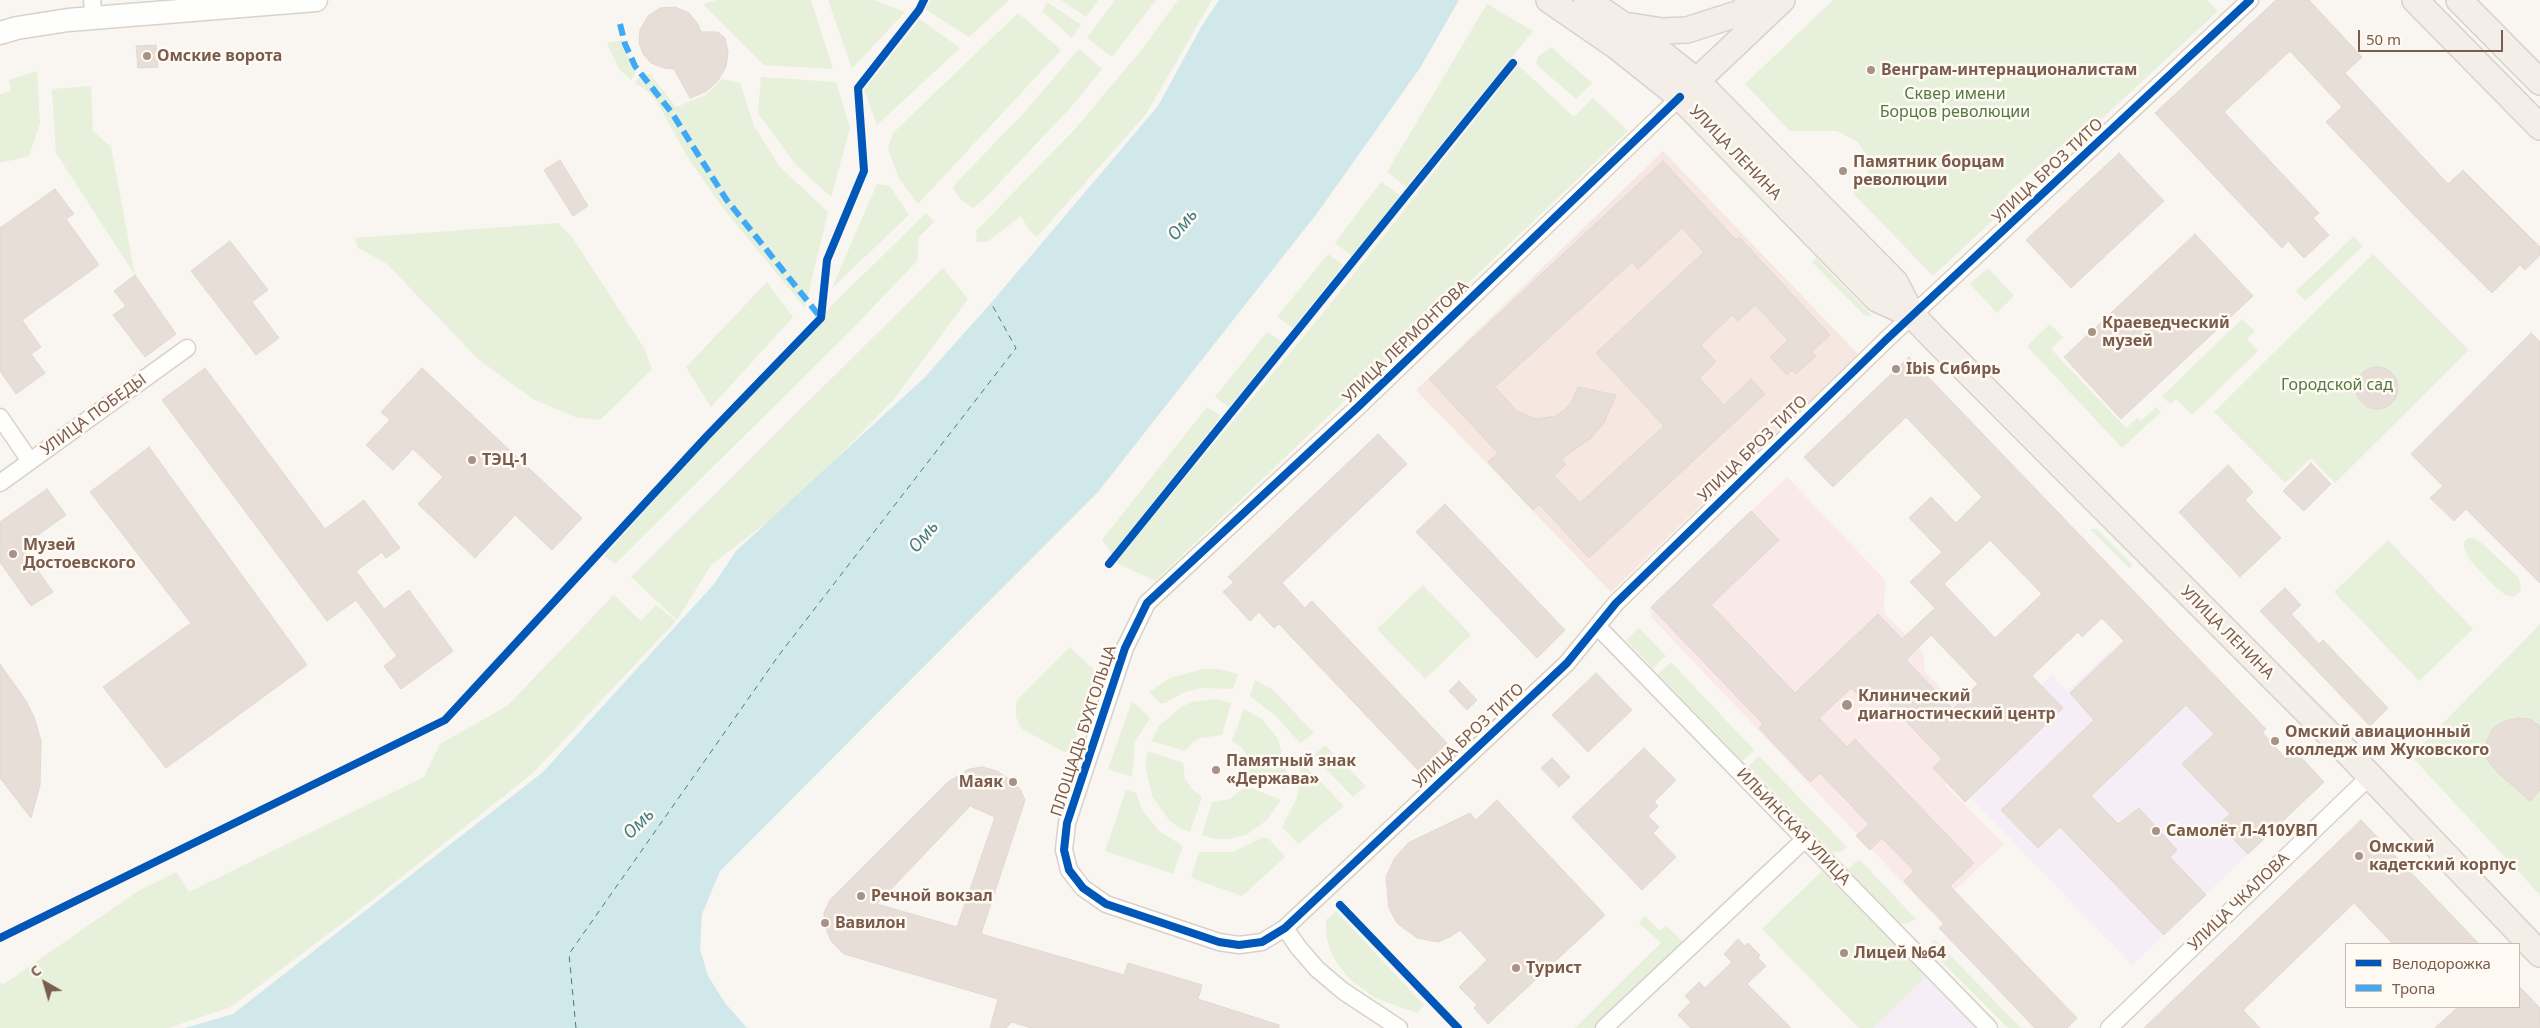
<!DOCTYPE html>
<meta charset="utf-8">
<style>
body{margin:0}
#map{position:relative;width:2540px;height:1028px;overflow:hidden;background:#f9f5f0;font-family:"Noto Sans",sans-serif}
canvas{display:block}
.legend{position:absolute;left:2345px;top:943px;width:175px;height:65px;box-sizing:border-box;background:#fffaf3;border:1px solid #cabbb1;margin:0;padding:6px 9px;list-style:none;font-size:15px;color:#7a5c4d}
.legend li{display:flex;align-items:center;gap:10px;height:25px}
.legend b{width:25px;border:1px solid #cabbb1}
.north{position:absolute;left:20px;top:958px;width:50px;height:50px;-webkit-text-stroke:4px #fffaf3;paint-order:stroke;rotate:322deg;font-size:14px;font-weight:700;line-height:20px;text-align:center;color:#7a5c4d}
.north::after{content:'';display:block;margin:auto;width:18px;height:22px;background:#7a5c4d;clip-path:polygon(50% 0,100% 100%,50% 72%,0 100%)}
.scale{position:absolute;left:2358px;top:30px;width:145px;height:22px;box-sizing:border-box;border:2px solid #7a5c4d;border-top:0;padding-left:6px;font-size:15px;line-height:18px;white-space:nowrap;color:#7a5c4d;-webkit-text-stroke:4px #fffaf3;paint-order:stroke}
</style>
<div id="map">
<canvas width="2540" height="1028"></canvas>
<ul class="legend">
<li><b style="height:6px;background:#0057b8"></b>Велодорожка</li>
<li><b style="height:6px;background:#3fa9f5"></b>Тропа</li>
</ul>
<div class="north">С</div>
<div class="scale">50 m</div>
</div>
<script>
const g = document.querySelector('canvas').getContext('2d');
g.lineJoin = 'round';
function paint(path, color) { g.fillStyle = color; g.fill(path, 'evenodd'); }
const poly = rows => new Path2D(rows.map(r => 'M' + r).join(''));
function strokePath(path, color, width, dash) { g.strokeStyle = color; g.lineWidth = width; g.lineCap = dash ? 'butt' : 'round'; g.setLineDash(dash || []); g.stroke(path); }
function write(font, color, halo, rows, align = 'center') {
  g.font = font + ' "Noto Sans",sans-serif'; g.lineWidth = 5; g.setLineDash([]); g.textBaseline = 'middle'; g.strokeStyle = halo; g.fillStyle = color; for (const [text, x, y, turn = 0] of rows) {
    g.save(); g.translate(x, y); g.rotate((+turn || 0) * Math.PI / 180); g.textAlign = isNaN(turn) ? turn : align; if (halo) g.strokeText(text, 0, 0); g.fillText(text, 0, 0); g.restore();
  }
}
paint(poly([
 [1663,151,1858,354,1611,592,1416,390]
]), '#f6e8e1');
paint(poly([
 [2172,632,2266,729,2262,733,2286,758,2295,751,2324,782,2132,965,1971,798,1966,802,1949,785,2051,675,2067,691,2109,652,2127,661],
 [1822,871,1926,976,1977,1028,1858,1028,1762,929]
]), '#f6eef6');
paint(poly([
 [1787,477,1885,580,1884,613,1923,652,1925,672,1991,739,1945,785,2004,844,1931,912,1651,617,1651,607]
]), '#fae9e9');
paint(poly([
 [717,0,811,0,833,69,764,65,703,4],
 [828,0,874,0,905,12,852,69],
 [930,0,1009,0,969,37,925,9],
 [1061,0,1098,0,1086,17],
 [1115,0,1156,0,1112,57,1087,38],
 [1178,0,1212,0,1146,114,1037,237,1029,230,1021,216,987,242,977,242,976,231,1076,128,1143,48],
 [1833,0,2207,0,2218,11,2094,126,2082,127,2007,194,2007,207,1933,276,1853,193,1867,179,1869,160,1858,142,1837,131,1790,131,1745,84],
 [1047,2,1081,25,1072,38,1043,12],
 [1487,4,1533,31,1406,187,1387,172],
 [1018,13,1061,50,918,204,899,178,888,149,893,133],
 [920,19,960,48,877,125,864,90],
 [623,40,625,52,638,67,631,80,619,69,607,43],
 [1551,47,1592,83,1576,99,1536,64,1538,57],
 [1079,49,1102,69,1072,106,985,198,973,208,961,200,953,189,957,182,1019,118],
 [1518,65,1574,117,1593,98,1628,131,1155,581,1115,562,1320,317],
 [37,71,40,123,29,156,0,163,0,94,11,91,9,80],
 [642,72,651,75,676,107,706,95,722,79,740,83,754,126,780,167,828,212,805,308,723,208,688,158,656,100,646,90,635,83],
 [761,77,836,82,850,128,831,197,796,165,758,113],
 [91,86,93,131,111,147,135,275,56,153,52,89],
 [1381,182,1401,196,1352,256,1335,243],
 [877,184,890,186,909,215,832,288],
 [926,213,934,222,919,237,917,261,851,330,615,564,605,556,707,439,823,314],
 [558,223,572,237,644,348,652,369,600,420,575,417,533,399,478,359,387,264,358,248,355,238],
 [2354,236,2363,246,2305,301,2296,291],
 [1328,254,1343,265,1293,328,1277,317],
 [2373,254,2469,350,2335,483,2311,458,2285,483,2214,412],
 [1816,258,1872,316,1865,316,1812,262],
 [943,268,968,299,894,399,796,500,711,565,677,620,631,577],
 [1988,268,2014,296,1997,313,1970,284],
 [767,282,793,317,711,407,686,367],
 [2242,319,2255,331,2247,339,2258,351,2192,415,2176,399,2170,404,2162,396],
 [2050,324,2063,337,2051,349,2126,428,2137,418,2141,421,2156,407,2161,412,2122,448,2027,346],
 [1267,332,1283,342,1229,407,1215,397],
 [1207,407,1221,416,1112,554,1102,540],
 [2090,529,2097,529,2133,565,2129,568],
 [2468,538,2474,538,2483,544,2518,577,2521,585,2520,592,2514,597,2506,595,2496,588,2469,559,2464,548,2464,542],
 [2388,540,2473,629,2419,681,2334,592],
 [1423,585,1471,635,1425,679,1377,629],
 [614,595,641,621,656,605,676,621,533,773,352,916,231,1007,168,1028,0,1028,0,983,4,984,138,891,177,872,189,892,424,777,440,744,507,706],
 [2540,624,2540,895,2411,756],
 [1639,628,1666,656,1653,668,1626,640],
 [1070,647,1097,673,1072,750,1064,752,1022,729,1016,717,1016,707,1017,700],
 [1671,662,1754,750,1743,761,1658,674],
 [1203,669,1218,669,1238,674,1233,689,1202,688,1185,692,1165,703,1160,703,1149,692,1170,678],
 [1255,680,1273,690,1314,733,1300,743,1277,717,1250,696],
 [1216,699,1231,703,1222,735,1200,738,1192,743,1185,751,1151,741,1159,726,1181,707,1192,702],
 [1132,701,1150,718,1135,742,1132,777,1108,769],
 [1244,709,1262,719,1278,739,1287,774,1285,788,1249,776,1250,767,1247,756,1242,748,1232,741],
 [1325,745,1366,786,1353,797,1313,756],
 [1148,751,1183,763,1185,779,1193,790,1202,797,1190,832,1179,828,1169,820,1152,796,1145,765],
 [1759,756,1847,847,1843,851,1832,852,1749,766],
 [1304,765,1344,806,1298,844,1282,827,1297,798,1301,777,1300,766],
 [1246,786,1281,800,1267,820,1246,835,1229,839,1215,839,1202,835,1212,802,1230,799],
 [1126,790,1136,793,1143,811,1159,831,1183,846,1173,874,1105,851],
 [1263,837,1269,839,1285,857,1242,896,1191,878,1199,852,1233,852],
 [1859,859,1916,919,1906,924,1899,922,1848,869],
 [1822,871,1926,976,1873,1028,1859,1028,1762,929],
 [1336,911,1424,1005,1417,1013,1375,998,1351,980,1338,965,1330,950,1326,934,1326,920],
 [1646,917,1660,931,1666,926,1684,943,1596,1028,1575,1028,1661,943,1639,923,1642,918],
 [1934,939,2021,1028,2008,1028,1934,954,1931,946]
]), '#e7f0db');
paint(poly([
 [1219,0,1459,0,1420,68,1318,212,1098,492,720,871,702,914,700,949,708,976,725,1003,747,1028,185,1028,233,1014,543,772,714,584,736,551,924,378,991,303,1158,106,1201,27]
]), '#d0e8ea');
strokePath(poly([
 [576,1028,569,954,779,655,1016,348,991,303]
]), '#437c86', 1, [6, 5]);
const building = poly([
 [2276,0,2309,0,2362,57,2345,73,2448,184,2463,170,2540,247,2540,255,2525,270,2520,265,2492,293,2412,213,2326,122,2342,107,2290,51,2224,112,2319,213,2313,218,2329,235,2304,258,2288,241,2282,248,2155,113,2276,0],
 [675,7,689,13,698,24,701,32,718,32,725,38,728,52,726,67,717,82,705,92,690,98,674,69,664,68,651,63,643,54,639,43,640,30,648,16,660,8,675,7],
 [156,45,158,67,138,68,136,46,156,45],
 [2119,153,2164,201,2071,288,2026,240,2119,153],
 [560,160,588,206,573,216,544,170,560,160],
 [1663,161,1736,240,1739,237,1830,335,1812,352,1816,356,1796,374,1792,370,1787,375,1770,357,1788,340,1755,305,1738,321,1732,315,1701,345,1716,362,1699,378,1724,405,1751,379,1765,394,1589,558,1539,504,1533,510,1488,462,1498,453,1429,379,1663,161],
 [1682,228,1704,252,1596,353,1664,426,1580,503,1554,476,1566,464,1561,459,1590,439,1604,423,1616,395,1578,387,1571,403,1564,410,1556,416,1536,419,1517,411,1495,387,1632,262,1638,269,1682,228],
 [55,189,74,214,66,219,99,265,22,320,41,347,31,354,45,373,16,394,0,371,0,228,55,189],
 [2195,234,2253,296,2121,419,2064,357,2195,234],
 [230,241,268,290,252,302,279,338,256,355,191,271,230,241],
 [135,275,176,334,145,357,113,315,126,306,114,291,135,275],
 [2531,333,2540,342,2540,583,2466,509,2454,521,2430,498,2443,486,2411,454,2531,333],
 [1909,357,2266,729,2262,732,2286,759,2295,751,2324,782,2248,854,2219,824,2230,814,2182,764,2214,734,2186,705,2091,796,2118,824,2139,808,2177,850,2170,857,2206,895,2164,935,2060,827,2038,848,2001,810,2094,720,2070,693,2124,641,2102,618,2082,637,2078,632,2032,676,2063,708,1965,802,1933,768,1942,759,1875,689,1863,700,1851,688,1819,718,1847,747,1855,739,1974,863,1950,886,2077,1018,2067,1028,2035,1028,1939,928,1944,924,1904,881,1914,871,1882,838,1870,850,1856,836,1869,824,1820,773,1810,782,1759,728,1763,724,1651,607,1751,511,1779,540,1711,605,1795,693,1878,614,1902,639,1935,608,1910,582,1942,552,1909,518,1931,497,1956,523,1982,497,1906,417,1833,487,1804,457,1909,357],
 [1990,540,2042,594,1995,638,1944,584,1990,540],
 [1931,635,1978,684,1953,709,1906,660,1931,635],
 '2356 388a21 21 0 1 1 42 0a21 21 0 1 1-42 0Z',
 [205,368,325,529,364,500,400,548,386,558,382,552,356,571,384,609,409,590,453,651,401,689,384,666,397,656,356,600,327,621,162,400,205,368],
 [422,368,582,518,552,550,515,515,475,558,418,504,443,477,413,449,393,470,366,445,390,420,381,412,422,368],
 [1378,434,1407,464,1282,583,1305,608,1312,601,1447,743,1419,771,1279,624,1274,628,1259,612,1250,621,1223,592,1234,582,1228,577,1378,434],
 [149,447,307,665,166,768,103,687,191,623,90,492,149,447],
 [2311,463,2331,484,2304,511,2283,491,2311,463],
 [2228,465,2253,492,2245,500,2281,538,2240,577,2179,512,2228,465],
 [47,489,66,515,21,547,53,592,31,606,0,562,0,522,47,489],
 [1445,504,1565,630,1537,658,1416,532,1445,504],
 [2285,588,2301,605,2291,614,2319,644,2323,640,2388,708,2370,726,2260,611,2285,588],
 [0,664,26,701,34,717,41,741,40,785,31,818,0,778,0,664],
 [1596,673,1632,710,1588,752,1552,715,1596,673],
 [1459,681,1477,700,1467,710,1449,691,1459,681],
 [2518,718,2530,719,2540,726,2540,790,2530,801,2497,772,2485,757,2486,743,2493,728,2505,721,2518,718],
 [1644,748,1676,780,1654,802,1658,806,1648,816,1659,827,1653,833,1676,857,1642,890,1572,817,1644,748],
 [1552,758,1570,777,1559,787,1541,768,1552,758],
 [982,767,997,771,1013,782,1020,789,1025,800,981,934,1124,975,1128,963,1202,985,1198,999,1279,1025,1279,1028,1031,1028,1012,1022,1006,1028,990,1028,998,999,844,954,831,941,825,926,824,913,830,900,948,782,969,769,982,767],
 [970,806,995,817,957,927,877,904,970,806],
 [1497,800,1605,915,1488,1024,1474,1008,1477,1005,1459,987,1487,960,1460,930,1450,937,1438,942,1417,938,1397,923,1389,908,1386,877,1394,859,1408,843,1470,813,1476,820,1497,800],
 [2361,820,2479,944,2393,944,2354,903,2243,1010,2260,1028,2144,1028,2361,820],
 [1738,939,1745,946,1748,943,1760,955,1758,958,1766,966,1747,984,1791,1028,1691,1028,1678,1015,1691,1002,1685,996,1699,982,1705,988,1732,962,1724,954,1738,939],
 [2519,986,2540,1008,2540,1028,2435,1028,2458,1007,2519,1007,2519,986]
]);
paint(building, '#e6ded7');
strokePath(building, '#e2d8d2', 1);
const street = poly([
 [92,0,94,18],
 [1680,97,1359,406,1147,603,1125,648,1067,823,1064,850,1069,870,1083,888,1106,904,1219,942,1239,945,1262,942,1285,928,1567,663,1616,603,1887,339,2250,0],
 [0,417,30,461],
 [0,483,187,348],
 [1597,626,1989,1028],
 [1285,928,1298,947,1317,969,1343,991,1399,1028],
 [1604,1028,1805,839],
 [2109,1028,2370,776]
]);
const secondary = poly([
 [0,33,17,28,68,20,316,0]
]);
const primary = poly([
 [1549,0,1616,46,1680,97,1877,299,1912,315],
 [1587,0,1645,40,1697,81,1895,282,1912,315,1935,339,2350,755,2540,954],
 [2415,0,2540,127],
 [2459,0,2540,82],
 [1631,26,1662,31,1687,30,1740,13,1754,0],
 [1686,91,1782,0]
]);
strokePath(street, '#d7d1cb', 19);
strokePath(secondary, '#d9d2cb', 25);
strokePath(primary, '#dad1cc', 28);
strokePath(street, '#fefefd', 16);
strokePath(secondary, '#fefefd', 22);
strokePath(primary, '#f3eee8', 25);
strokePath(poly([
 [620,24,625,44,635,66,672,113,726,199,821,318]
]), '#3fa9f5', 6, [12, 6]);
strokePath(poly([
 [1680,97,1359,406,1147,603,1125,648,1067,823,1064,850,1069,870,1083,888,1106,904,1219,942,1239,945,1262,942,1285,928,1567,663,1616,603,1887,339,2250,0],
 [1109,564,1513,63],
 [1340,905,1458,1028],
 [0,938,445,720,707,436,821,318,827,260,864,171,858,88,919,10,924,0]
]), '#0057b8', 8);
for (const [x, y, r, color] of [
 [147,56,5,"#a69286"],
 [1871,70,5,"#a69286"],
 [1843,171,5,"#a69286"],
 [2092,332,5,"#a69286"],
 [1896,369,5,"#a69286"],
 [472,460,5,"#a69286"],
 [13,554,5,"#a69286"],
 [1847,705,6,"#a69286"],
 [2275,741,5,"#a69286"],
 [1216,770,5,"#a69286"],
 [1013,782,5,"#a69286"],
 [2156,831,5,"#a69286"],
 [2359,856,5,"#a69286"],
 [861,896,5,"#a69286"],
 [825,923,5,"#a69286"],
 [1844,953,5,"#a69286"],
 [1516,968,5,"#a69286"]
]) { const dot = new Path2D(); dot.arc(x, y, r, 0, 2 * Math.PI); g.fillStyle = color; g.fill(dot); strokePath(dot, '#fffaf3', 2); }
write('bold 16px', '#7a5c4d', '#fffaf3', [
 ["Омские ворота",157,56],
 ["Венграм-интернационалистам",1881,70],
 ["Памятник борцам",1853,162],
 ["революции",1853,180],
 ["Краеведческий",2102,323],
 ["музей",2102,341],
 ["Ibis Сибирь",1906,369],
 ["ТЭЦ-1",482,460],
 ["Музей",23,545],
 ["Достоевского",23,563],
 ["Клинический",1858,696],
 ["диагностический центр",1858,714],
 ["Омский авиационный",2285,732],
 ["колледж им Жуковского",2285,750],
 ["Памятный знак",1226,761],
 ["«Держава»",1226,779],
 ["Маяк",1003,782,"right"],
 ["Самолёт Л-410УВП",2166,831],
 ["Омский",2369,847],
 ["кадетский корпус",2369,865],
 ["Речной вокзал",871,896],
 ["Вавилон",835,923],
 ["Лицей №64",1854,953],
 ["Турист",1526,968]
], 'left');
write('16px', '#537a41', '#fffaf3', [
 ["Сквер имени",1955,94],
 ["Борцов революции",1955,112],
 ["Городской сад",2337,385]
]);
write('16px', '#7a5c4d', '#fffaf3', [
 ["УЛИЦА ЛЕНИНА",1735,153,46],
 ["УЛИЦА БРОЗ ТИТО",2048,171,-43],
 ["УЛИЦА ЛЕРМОНТОВА",1406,342,-44],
 ["УЛИЦА ПОБЕДЫ",94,415,-36],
 ["УЛИЦА БРОЗ ТИТО",1753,449,-44],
 ["УЛИЦА ЛЕНИНА",2227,633,45],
 ["ПЛОЩАДЬ БУХГОЛЬЦА",1084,731,-72],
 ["УЛИЦА БРОЗ ТИТО",1469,736,-43],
 ["ИЛЬИНСКАЯ УЛИЦА",1793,827,46],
 ["УЛИЦА ЧКАЛОВА",2239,902,-44]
]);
write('italic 18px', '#437c86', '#fffaf3', [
 ["Омь",1183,225,-50],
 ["Омь",924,537,-50],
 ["Омь",639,824,-44]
]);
</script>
